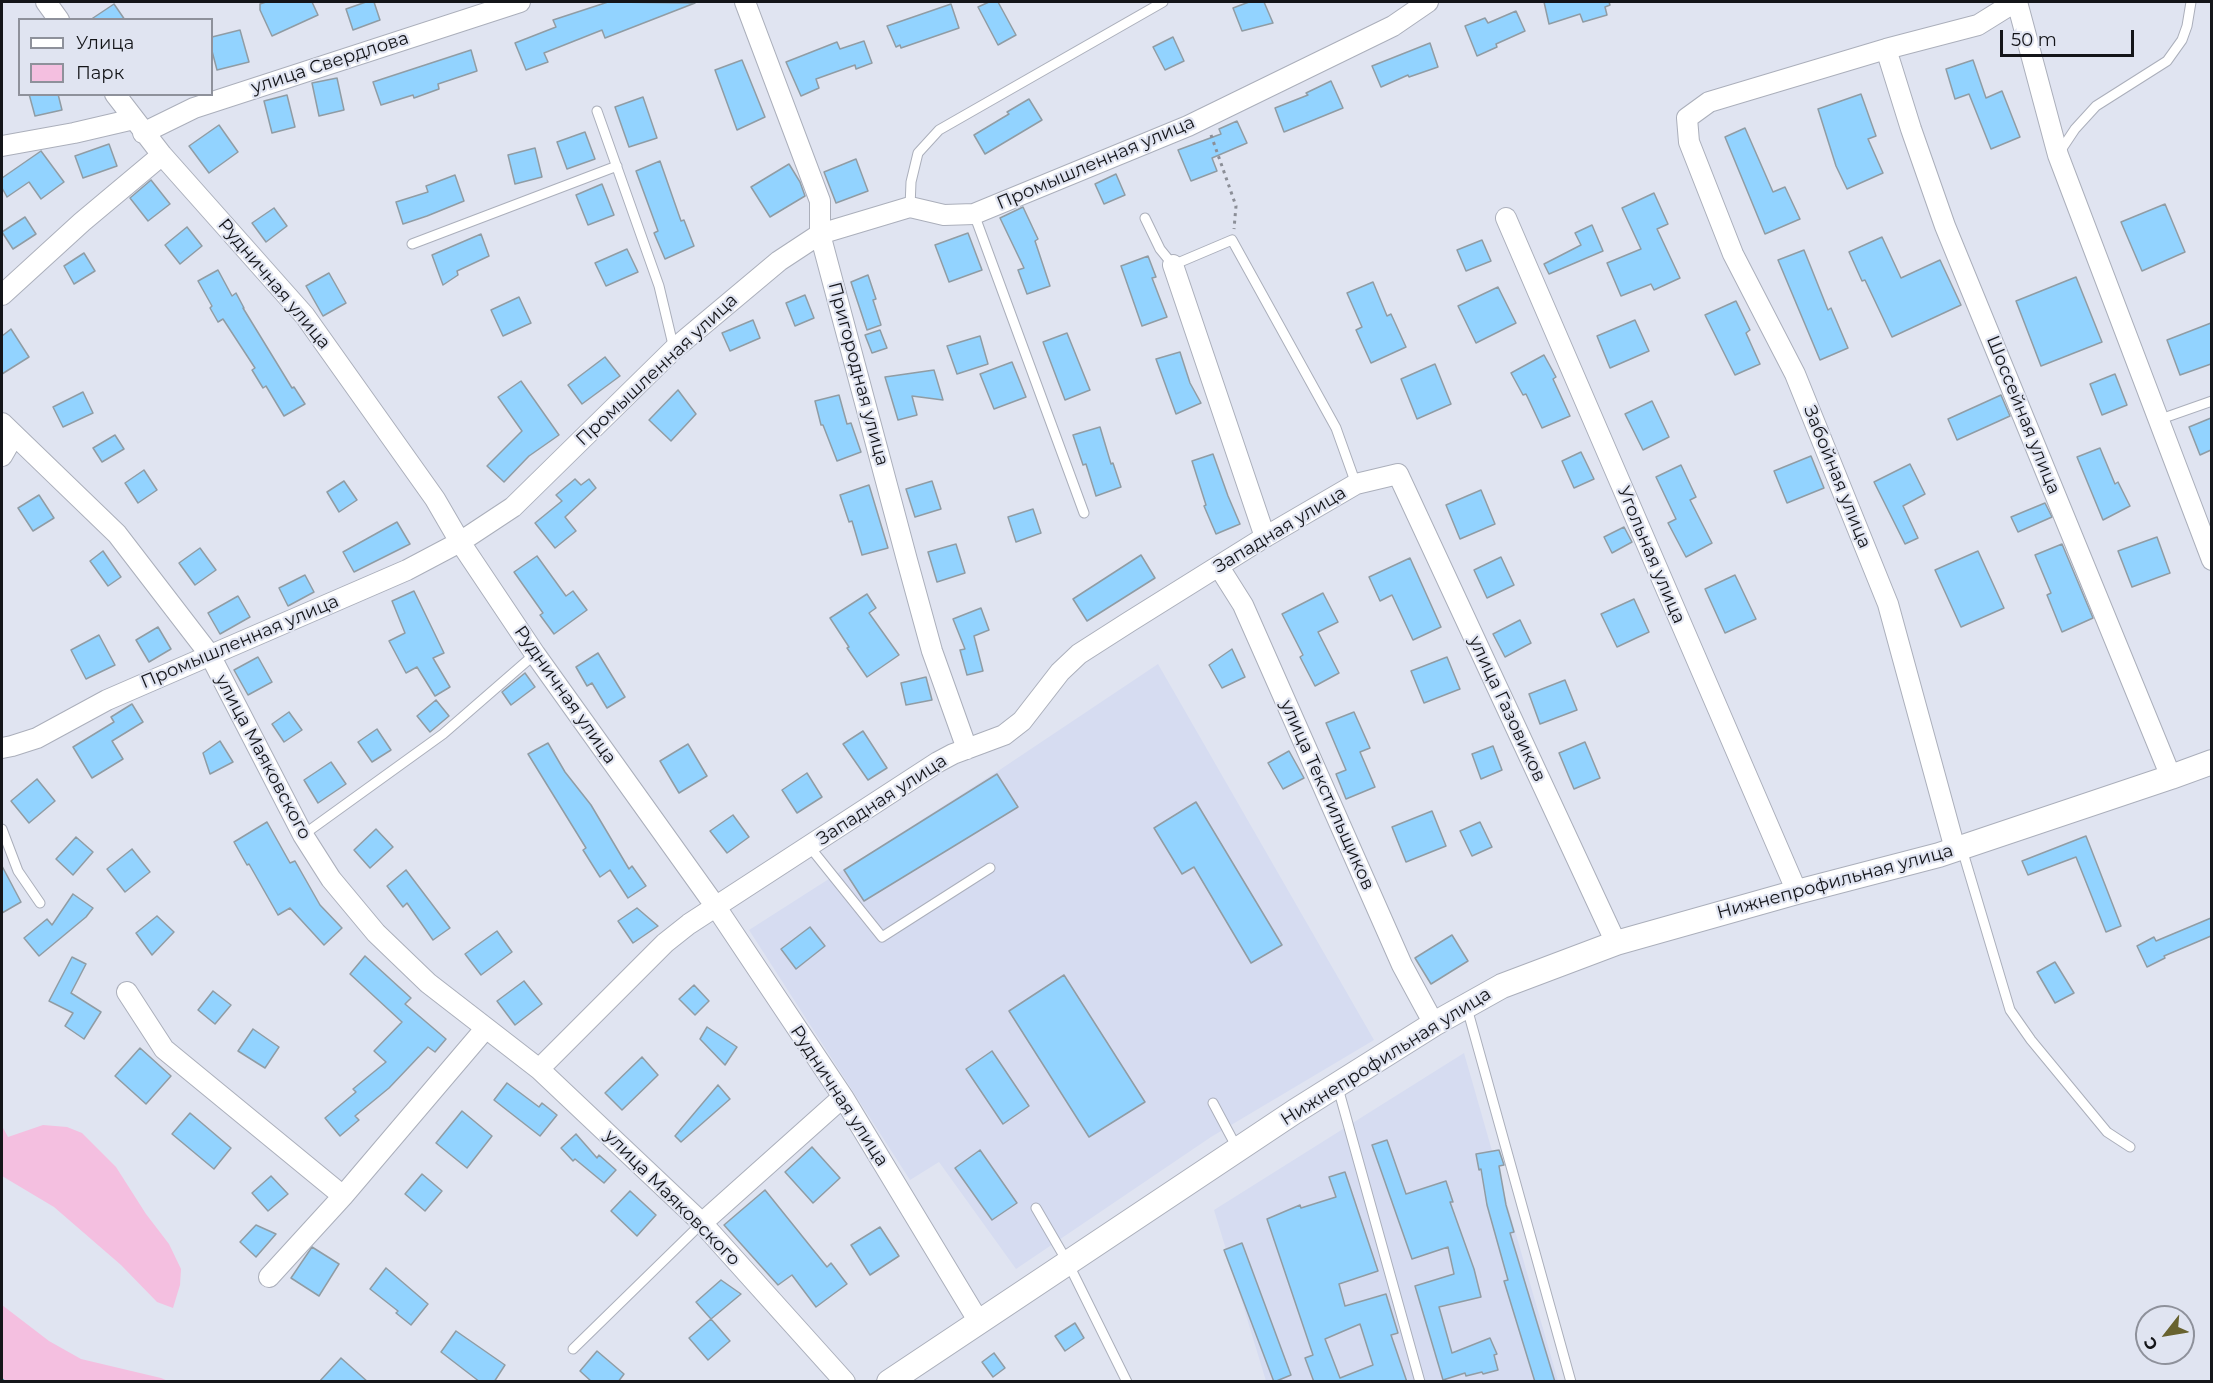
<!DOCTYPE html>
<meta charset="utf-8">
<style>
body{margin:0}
#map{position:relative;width:2213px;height:1383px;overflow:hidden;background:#e0e4f1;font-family:Montserrat,sans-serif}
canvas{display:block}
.frame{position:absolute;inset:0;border:3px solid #141519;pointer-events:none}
.legend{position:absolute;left:18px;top:18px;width:195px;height:78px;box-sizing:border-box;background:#e0e4f1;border:2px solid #8e919b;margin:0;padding:8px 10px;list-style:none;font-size:18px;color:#141519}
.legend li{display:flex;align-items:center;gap:12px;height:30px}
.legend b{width:30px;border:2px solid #8e919b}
.north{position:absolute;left:2135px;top:1305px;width:60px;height:60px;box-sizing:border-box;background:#e0e4f1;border:2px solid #8e919b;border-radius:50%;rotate:239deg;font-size:16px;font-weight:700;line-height:24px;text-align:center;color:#141519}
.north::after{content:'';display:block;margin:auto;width:21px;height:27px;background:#68622f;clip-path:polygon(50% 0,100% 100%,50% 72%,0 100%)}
.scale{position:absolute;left:2000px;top:30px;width:134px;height:27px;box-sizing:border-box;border:3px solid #141519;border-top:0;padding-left:8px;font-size:18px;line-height:21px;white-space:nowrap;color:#141519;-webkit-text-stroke:4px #e0e4f1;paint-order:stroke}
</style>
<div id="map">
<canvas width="2213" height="1383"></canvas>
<div class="frame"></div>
<ul class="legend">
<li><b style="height:8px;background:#fff"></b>Улица</li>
<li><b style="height:16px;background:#f4bfe0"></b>Парк</li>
</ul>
<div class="north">С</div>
<div class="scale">50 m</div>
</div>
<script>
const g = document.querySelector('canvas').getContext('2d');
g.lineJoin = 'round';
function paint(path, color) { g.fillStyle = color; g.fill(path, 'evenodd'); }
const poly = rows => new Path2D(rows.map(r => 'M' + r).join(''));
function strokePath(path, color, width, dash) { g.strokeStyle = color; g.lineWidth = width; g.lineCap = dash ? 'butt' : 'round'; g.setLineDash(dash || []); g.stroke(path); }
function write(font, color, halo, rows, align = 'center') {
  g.font = font + ' Montserrat,sans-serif'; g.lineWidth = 4.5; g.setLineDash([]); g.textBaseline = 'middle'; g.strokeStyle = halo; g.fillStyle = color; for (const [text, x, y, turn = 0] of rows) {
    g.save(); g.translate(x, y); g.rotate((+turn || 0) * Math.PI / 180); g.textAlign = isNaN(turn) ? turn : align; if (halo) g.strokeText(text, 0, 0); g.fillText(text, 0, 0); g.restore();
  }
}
paint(poly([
 [1158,664,1374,1040,1211,1137,1016,1269,939,1162,910,1180,749,930,1001,769],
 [1464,1053,1558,1381,1266,1381,1214,1210]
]), '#d6dcf1');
paint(poly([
 [43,1125,67,1127,82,1133,116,1167,146,1214,169,1244,181,1269,180,1285,173,1308,157,1302,121,1265,54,1207,2,1176,2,1126,8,1137],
 [2,1305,49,1341,81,1359,161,1378,168,1381,2,1381]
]), '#f4bfe0');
strokePath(poly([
 [2,1381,2,1382]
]), '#3c9ea8', 5);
const building = poly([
 [266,2,312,2,318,15,272,36,260,10,260,4,266,2],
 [366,2,374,2,380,20,353,30,346,9,366,2],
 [608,2,695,3,605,38,602,30,544,53,548,62,526,70,515,43,556,27,553,20,608,2],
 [989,2,998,2,1016,35,998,45,978,7,989,2],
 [1249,2,1264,2,1273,23,1242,31,1233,8,1249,2],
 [1544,2,1609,2,1610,5,1605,7,1607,15,1583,22,1580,14,1549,24,1544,2],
 [114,4,125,20,90,20,114,4],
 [951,4,959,28,901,48,900,45,896,47,887,26,951,4],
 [1516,11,1525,31,1496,44,1497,47,1477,56,1465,26,1485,18,1488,23,1516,11],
 [240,30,249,62,217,70,212,51,212,37,240,30],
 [1173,37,1184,61,1165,70,1153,47,1173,37],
 [864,41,872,63,856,69,855,65,816,79,819,88,801,96,786,62,837,42,840,49,864,41],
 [1430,43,1438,67,1409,77,1408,75,1381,87,1372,66,1430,43],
 [471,50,477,71,438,84,439,89,414,98,413,95,381,105,373,82,471,50],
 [742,60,765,117,737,130,715,70,742,60],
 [1973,60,1986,98,2002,91,2020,137,1991,149,1969,94,1955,99,1946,69,1973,60],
 [337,78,344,110,319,116,312,83,337,78],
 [1331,81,1343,108,1284,132,1275,108,1308,95,1306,93,1331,81],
 [29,94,58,94,62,110,35,116,29,94],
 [1861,94,1876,136,1868,139,1883,173,1847,189,1836,166,1818,109,1861,94],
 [287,95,295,127,272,133,264,101,287,95],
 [643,97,657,138,629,147,615,107,643,97],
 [1029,99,1042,120,985,154,974,135,1009,114,1007,112,1029,99],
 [1237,121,1247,143,1212,158,1217,171,1191,181,1178,150,1221,134,1219,129,1237,121],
 [219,125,238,152,209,173,189,146,219,125],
 [1745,128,1773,192,1785,187,1800,219,1765,234,1725,137,1745,128],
 [585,132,595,159,567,169,557,142,585,132],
 [109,144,117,166,83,178,75,156,109,144],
 [535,148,542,177,515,184,508,155,535,148],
 [41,151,64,182,41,199,29,182,7,197,2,188,2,178,41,151],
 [856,159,868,191,836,203,824,172,856,159],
 [660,161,681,221,684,220,694,246,665,259,654,233,658,231,636,171,660,161],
 [789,164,800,182,805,196,770,217,751,187,789,164],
 [1116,174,1125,195,1104,204,1095,184,1116,174],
 [455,175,464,201,427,216,403,224,396,202,428,192,426,186,455,175],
 [151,180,170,204,148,221,130,198,151,180],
 [602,184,614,215,588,225,576,195,602,184],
 [1654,193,1668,224,1657,229,1680,278,1654,290,1651,284,1621,296,1607,263,1641,249,1622,208,1654,193],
 [2165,204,2185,252,2142,271,2121,222,2165,204],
 [1023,207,1038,239,1035,241,1050,286,1027,294,1018,270,1024,268,1000,218,1023,207],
 [274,208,287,226,266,242,252,223,274,208],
 [25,217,36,234,13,249,2,232,25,217],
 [1592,225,1603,251,1549,274,1544,264,1581,245,1575,233,1592,225],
 [187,227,202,246,180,264,165,245,187,227],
 [968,233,982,270,949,282,935,245,968,233],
 [481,234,489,256,457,271,458,275,443,285,432,255,481,234],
 [1882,237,1901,278,1940,260,1961,305,1892,337,1865,280,1862,281,1849,252,1882,237],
 [1482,240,1491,261,1466,271,1457,250,1482,240],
 [627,249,638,272,606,286,595,263,627,249],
 [1804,250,1828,310,1831,308,1848,348,1820,360,1778,260,1804,250],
 [84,253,95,271,74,284,64,266,84,253],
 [1148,256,1156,277,1152,278,1167,317,1142,326,1121,266,1148,256],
 [218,270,232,296,236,293,244,308,243,308,292,388,294,387,305,404,284,416,266,386,263,388,252,370,255,368,223,319,218,322,210,308,212,306,198,281,218,270],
 [329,273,346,303,323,316,306,286,329,273],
 [868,275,876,299,873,300,881,325,867,330,851,282,868,275],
 [2076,277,2102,342,2041,366,2016,301,2076,277],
 [1373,282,1387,316,1391,314,1406,347,1371,363,1356,330,1362,327,1347,293,1373,282],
 [1498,287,1516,323,1476,343,1458,306,1498,287],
 [805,295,814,318,795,326,786,303,805,295],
 [519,297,531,323,503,336,491,310,519,297],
 [1736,301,1750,330,1746,333,1760,364,1735,375,1705,315,1736,301],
 [753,320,760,338,730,351,722,333,753,320],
 [1635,320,1649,351,1610,368,1597,336,1635,320],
 [2211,323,2211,364,2180,375,2167,340,2211,323],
 [11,329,29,357,2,374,2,336,11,329],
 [880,330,887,348,872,353,865,335,880,330],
 [1067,333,1090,390,1065,400,1043,342,1067,333],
 [980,336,988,364,957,374,947,346,980,336],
 [1180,352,1190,383,1201,403,1176,414,1156,359,1180,352],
 [1544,355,1556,377,1553,379,1570,416,1542,428,1526,394,1523,395,1511,373,1544,355],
 [605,357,620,376,582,404,568,385,605,357],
 [1012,362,1026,397,994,409,980,374,1012,362],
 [1435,364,1451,404,1417,419,1401,379,1435,364],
 [934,370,943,400,912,396,917,415,898,420,885,377,934,370],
 [2115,374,2127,405,2102,415,2090,384,2115,374],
 [521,381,559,435,529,456,504,482,487,466,522,431,498,397,521,381],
 [678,390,696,414,671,441,649,420,678,390],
 [83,392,93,413,63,427,53,407,83,392],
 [839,395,847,424,851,423,861,452,837,461,823,425,821,425,815,401,839,395],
 [2001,395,2010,416,1957,440,1948,419,2001,395],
 [1652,401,1669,437,1643,450,1625,414,1652,401],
 [2211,418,2211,450,2200,455,2189,427,2211,418],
 [1100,427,1111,464,1113,463,1121,487,1096,496,1086,464,1083,465,1073,435,1100,427],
 [115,435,124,449,102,462,93,448,115,435],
 [2100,448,2115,484,2118,482,2130,506,2103,520,2077,457,2100,448],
 [1581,452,1594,479,1574,488,1562,461,1581,452],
 [1213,454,1228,496,1240,524,1216,534,1204,506,1206,505,1192,461,1213,454],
 [1811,456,1824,488,1787,503,1774,471,1811,456],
 [1910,464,1925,494,1903,506,1918,538,1905,544,1874,482,1910,464],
 [1681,465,1696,497,1690,500,1712,543,1686,557,1668,523,1676,519,1656,477,1681,465],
 [144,470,157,490,138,503,125,483,144,470],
 [575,479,581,485,589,479,596,488,565,517,576,531,555,548,535,523,562,501,556,495,575,479],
 [344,481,357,500,339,512,327,492,344,481],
 [932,481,941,509,915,517,906,489,932,481],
 [869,485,888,548,862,555,852,521,849,522,840,495,869,485],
 [1481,490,1495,524,1460,539,1446,505,1481,490],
 [39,495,54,518,33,531,18,508,39,495],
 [2045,503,2052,517,2018,532,2011,517,2045,503],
 [1033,509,1041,533,1016,542,1008,517,1033,509],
 [397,522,410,544,354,572,343,552,397,522],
 [1624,527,1632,542,1612,553,1604,537,1624,527],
 [2157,537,2170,573,2132,587,2118,551,2157,537],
 [956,544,965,573,937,582,928,552,956,544],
 [2062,544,2093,618,2062,632,2047,595,2051,593,2035,555,2062,544],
 [200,548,216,570,195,585,179,563,200,548],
 [103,551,121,577,108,586,90,561,103,551],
 [1978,551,2004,608,1961,627,1935,570,1978,551],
 [1141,555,1155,578,1087,621,1073,599,1141,555],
 [537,556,566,596,573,591,587,610,554,634,540,615,543,613,514,572,537,556],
 [1501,557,1514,585,1487,598,1474,570,1501,557],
 [1410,558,1441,627,1413,640,1392,595,1380,601,1369,577,1410,558],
 [305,575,314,592,288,606,279,588,305,575],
 [1735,575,1756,619,1725,633,1705,589,1735,575],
 [414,591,444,653,433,658,450,687,435,696,417,667,406,673,389,641,405,633,392,601,414,591],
 [1323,593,1338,622,1318,632,1339,673,1315,686,1300,657,1303,655,1282,614,1323,593],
 [867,594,876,608,869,613,899,655,867,677,847,648,849,647,830,618,867,594],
 [238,596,250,617,220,634,208,613,238,596],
 [1634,599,1649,632,1617,647,1601,614,1634,599],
 [981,608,989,630,974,636,983,671,967,675,960,650,965,649,953,619,981,608],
 [1520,620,1531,643,1505,657,1493,634,1520,620],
 [158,627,171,649,149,662,136,640,158,627],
 [99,635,115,665,86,679,71,650,99,635],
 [1232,649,1245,677,1222,688,1209,665,1232,649],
 [598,653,625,697,607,708,592,683,587,686,576,667,598,653],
 [258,657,272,682,248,695,234,670,258,657],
 [1447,657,1460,689,1424,703,1411,671,1447,657],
 [525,673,535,687,511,705,502,692,525,673],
 [926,677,932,700,906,705,901,683,926,677],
 [1565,680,1577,710,1540,724,1529,694,1565,680],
 [436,700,449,716,430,732,417,716,436,700],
 [132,704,143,722,112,741,123,759,92,778,73,747,114,722,111,717,132,704],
 [289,712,302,730,284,742,272,724,289,712],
 [1354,712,1370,748,1360,752,1375,787,1346,799,1336,774,1346,770,1326,723,1354,712],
 [377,729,391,750,372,762,358,742,377,729],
 [863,731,887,768,868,780,843,744,863,731],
 [220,741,233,762,210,774,203,753,220,741],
 [1585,742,1600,778,1574,789,1559,753,1585,742],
 [548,743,565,772,591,805,629,869,632,866,646,886,628,898,610,870,600,877,583,850,586,848,528,754,548,743],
 [688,744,707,776,679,793,660,761,688,744],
 [1493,746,1502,770,1481,779,1472,754,1493,746],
 [1289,751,1304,778,1283,789,1268,763,1289,751],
 [331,762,346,784,318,803,304,780,331,762],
 [807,773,822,797,797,813,782,790,807,773],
 [997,774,1018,807,864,901,844,870,997,774],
 [37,779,55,801,29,823,11,801,37,779],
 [1196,802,1282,945,1251,963,1194,867,1182,874,1154,828,1196,802],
 [1432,811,1446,846,1406,862,1392,827,1432,811],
 [733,815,749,837,727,853,710,831,733,815],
 [267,822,290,863,295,861,320,905,342,928,324,945,290,908,278,915,249,864,247,865,234,842,267,822],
 [1480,822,1492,847,1472,856,1460,831,1480,822],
 [376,829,393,847,370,868,354,850,376,829],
 [2086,836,2121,926,2106,932,2076,857,2028,875,2022,861,2086,836],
 [76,837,93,852,73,875,56,859,76,837],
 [132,849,150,872,125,892,107,869,132,849],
 [2,866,21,902,2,913,2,866],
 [406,870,450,928,433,940,407,903,403,907,387,886,406,870],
 [73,894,93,908,86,917,39,956,24,938,47,919,52,925,73,894],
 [637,908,658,926,633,943,618,921,637,908],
 [157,916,174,932,152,955,136,933,157,916],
 [2211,918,2211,936,2164,956,2165,958,2147,967,2137,946,2154,937,2156,941,2211,918],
 [810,927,825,946,796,969,781,949,810,927],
 [497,931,512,952,481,975,465,954,497,931],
 [1452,935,1468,961,1431,984,1415,958,1452,935],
 [365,956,411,998,405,1004,446,1039,435,1052,428,1047,389,1088,355,1116,359,1120,340,1136,325,1118,356,1092,353,1089,386,1062,374,1051,402,1022,350,974,365,956],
 [72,957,86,964,71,993,101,1012,84,1039,65,1026,73,1013,49,1001,72,957],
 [2055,962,2074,993,2055,1003,2037,972,2055,962],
 [1064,975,1145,1102,1089,1137,1009,1011,1064,975],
 [524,981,542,1004,515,1025,497,1001,524,981],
 [694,985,709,1001,695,1015,679,999,694,985],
 [213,991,231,1005,215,1024,198,1010,213,991],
 [707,1027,737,1047,725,1065,700,1039,707,1027],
 [253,1029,279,1047,265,1068,238,1051,253,1029],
 [140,1048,171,1076,146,1104,115,1076,140,1048],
 [992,1051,1029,1106,1003,1124,966,1069,992,1051],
 [642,1057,658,1075,622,1110,605,1093,642,1057],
 [507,1083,539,1107,542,1103,557,1115,540,1136,494,1100,507,1083],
 [718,1085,730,1099,681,1142,675,1136,718,1085],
 [462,1111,492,1136,467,1168,436,1143,462,1111],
 [190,1113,231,1148,214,1169,172,1134,190,1113],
 [576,1134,597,1158,599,1155,616,1170,604,1183,575,1159,573,1161,561,1148,576,1134],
 [1387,1140,1406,1194,1446,1181,1453,1202,1450,1202,1474,1269,1481,1297,1439,1307,1452,1353,1490,1338,1497,1354,1494,1355,1498,1370,1483,1374,1482,1372,1466,1376,1465,1373,1443,1380,1415,1286,1454,1274,1448,1247,1412,1259,1372,1145,1387,1140],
 [812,1147,840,1178,813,1203,785,1172,812,1147],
 [980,1150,1017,1203,992,1220,955,1168,980,1150],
 [1499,1150,1504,1165,1499,1166,1506,1205,1514,1232,1510,1233,1555,1382,1535,1382,1504,1281,1508,1280,1487,1205,1481,1169,1479,1170,1476,1154,1499,1150],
 [1345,1172,1378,1271,1339,1284,1345,1306,1386,1294,1398,1333,1391,1335,1407,1382,1314,1382,1305,1358,1313,1355,1267,1219,1300,1205,1301,1208,1336,1197,1329,1177,1345,1172],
 [1360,1324,1373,1365,1340,1378,1325,1339,1360,1324],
 [422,1174,442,1191,425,1211,405,1194,422,1174],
 [271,1176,288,1194,268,1211,252,1193,271,1176],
 [765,1190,827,1267,831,1263,847,1284,816,1307,792,1275,778,1285,724,1225,765,1190],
 [630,1191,656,1215,637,1236,611,1211,630,1191],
 [256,1225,276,1234,256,1257,240,1242,256,1225],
 [880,1227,899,1256,870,1275,851,1245,880,1227],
 [1242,1243,1291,1375,1274,1382,1224,1250,1242,1243],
 [312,1247,339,1264,319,1296,291,1278,312,1247],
 [386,1268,428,1304,411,1325,396,1313,398,1311,370,1289,386,1268],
 [721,1280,741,1294,711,1319,696,1302,721,1280],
 [711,1319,730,1341,708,1360,689,1338,711,1319],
 [1075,1323,1084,1338,1065,1351,1055,1336,1075,1323],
 [456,1331,505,1365,494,1382,480,1382,441,1352,456,1331],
 [597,1351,624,1374,618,1382,592,1382,580,1371,597,1351],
 [994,1353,1005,1368,993,1377,982,1362,994,1353],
 [341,1358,368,1382,319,1382,341,1358]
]);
paint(building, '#92d3ff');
strokePath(building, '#909ca4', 1.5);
const service = poly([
 [597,111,659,286,674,349],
 [2059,153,2075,129,2096,106,2167,61,2182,40,2187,26,2191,2],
 [910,207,911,182,918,153,939,130,1163,2],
 [974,214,1084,513],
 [1145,218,1160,249,1173,265,1232,240,1336,428,1356,484],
 [412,244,617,166],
 [2158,420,2212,401],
 [2,829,18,871,40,903],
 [303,835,443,734,535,654],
 [809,846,882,937,990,868],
 [1962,849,2010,1010,2031,1040,2107,1132,2130,1147],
 [1467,1008,1571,1382],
 [1338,1088,1420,1382],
 [1213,1103,1237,1148],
 [1036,1208,1068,1263,1127,1382],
 [573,1349,702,1223]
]);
const minor = poly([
 [46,2,59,20],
 [745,2,820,201,820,234,907,560,932,651,967,749],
 [2017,2,2058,155,2212,560],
 [1886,49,1911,129,1945,226,2171,777],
 [115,94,162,155,305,316,435,499,460,542,535,654,716,907,843,1097,979,1322],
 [143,133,194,108,520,2],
 [2,146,74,133,134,119],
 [1506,218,1797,892],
 [1173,265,1265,537],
 [2,295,82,222,162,155],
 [2,423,117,534,210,655,303,835,331,879,376,933,428,983,539,1069,702,1223,845,1382],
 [2,456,14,435],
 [1219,567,1243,605,1402,965,1434,1024],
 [2,748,12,746,37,738,107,700,407,570,460,542,513,507,674,349,779,261,820,234,910,207,944,215,974,214,1188,126,1393,26,1428,2],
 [1955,849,1888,604,1795,374,1733,254,1689,142,1687,118,1709,102,1886,49,1978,25,2015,2],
 [127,992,164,1049,343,1196],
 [539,1069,665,943,689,924,938,762,953,754,1004,735,1022,721,1060,672,1079,654,1129,622,1265,537,1356,484,1398,474,1616,943],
 [702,1223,843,1097],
 [269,1277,343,1196,485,1029]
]);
const tertiary = poly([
 [889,1382,1294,1112,1434,1024,1502,986,1616,943,1797,892,1939,855,2171,777,2212,762]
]);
strokePath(service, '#abafbb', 11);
strokePath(minor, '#abafbb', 22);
strokePath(tertiary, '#abafbb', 26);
strokePath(poly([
 [1211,135,1236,206,1234,229]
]), '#8b8e97', 3, [3, 4.5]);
strokePath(service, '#fff', 9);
strokePath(minor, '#fff', 20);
strokePath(tertiary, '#fff', 24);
write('18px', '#141519', '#e0e4f1', [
 ["улица Свердлова",330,63,-18],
 ["Промышленная улица",1096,163,-23],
 ["Рудничная улица",274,284,50],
 ["Промышленная улица",657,370,-43],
 ["Пригородная улица",858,374,75],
 ["Шоссейная улица",2023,415,68],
 ["Забойная улица",1837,477,68],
 ["Западная улица",1280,530,-31],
 ["Угольная улица",1651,555,67],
 ["Промышленная улица",240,642,-23],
 ["Рудничная улица",565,695,55],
 ["улица Газовиков",1507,709,65],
 ["улица Маяковского",263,757,62],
 ["улица Текстильщиков",1327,795,66],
 ["Западная улица",882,800,-33],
 ["Нижнепрофильная улица",1835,882,-15],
 ["Нижнепрофильная улица",1386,1057,-32],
 ["Рудничная улица",839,1096,57],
 ["улица Маяковского",672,1198,45]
]);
</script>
